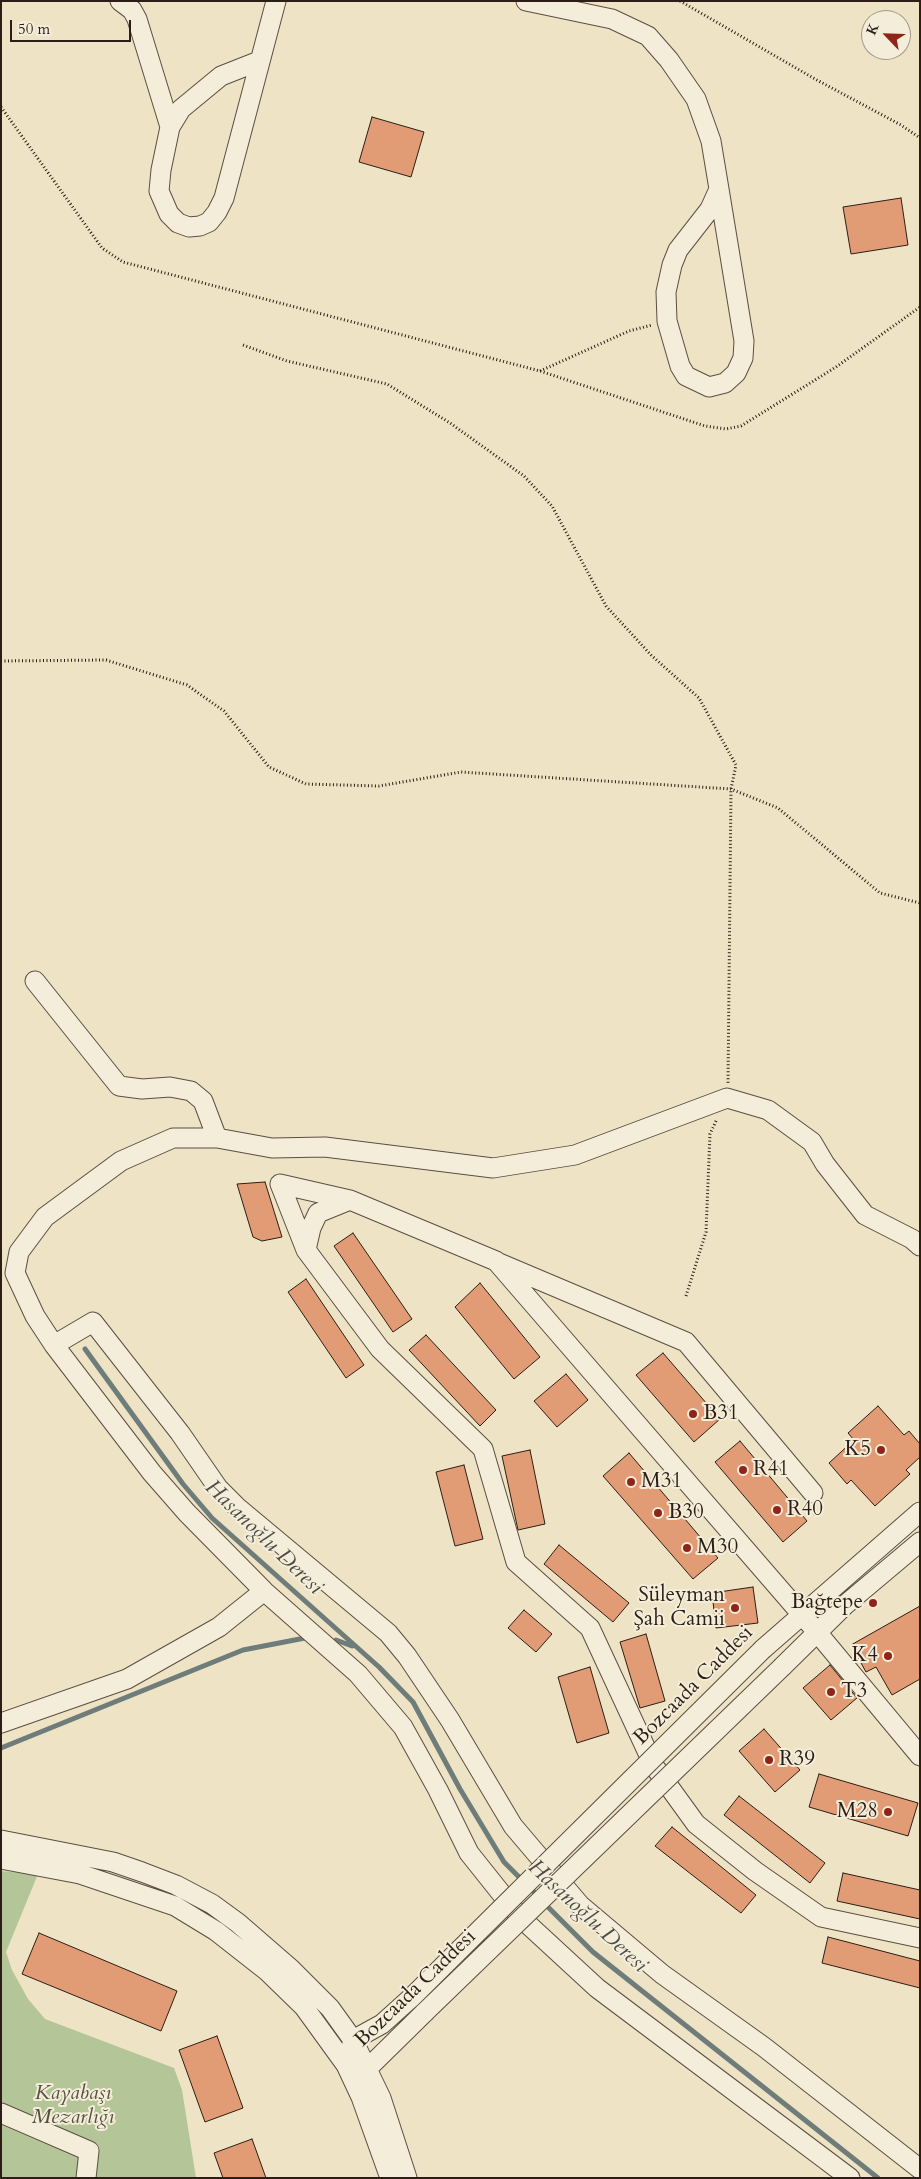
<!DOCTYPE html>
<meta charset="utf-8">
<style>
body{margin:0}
#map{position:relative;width:921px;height:2179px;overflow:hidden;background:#eee3c4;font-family:Cardo,serif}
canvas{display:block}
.frame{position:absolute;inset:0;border:2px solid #2c1d17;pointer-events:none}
.north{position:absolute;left:861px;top:10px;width:50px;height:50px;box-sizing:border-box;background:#f4edd9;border:1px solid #a49a8b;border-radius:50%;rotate:294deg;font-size:14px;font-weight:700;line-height:20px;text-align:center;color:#2c1d17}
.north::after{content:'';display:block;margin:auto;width:18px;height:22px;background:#8f2418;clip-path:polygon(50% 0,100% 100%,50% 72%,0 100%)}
.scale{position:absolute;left:10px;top:20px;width:121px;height:22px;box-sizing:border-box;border:2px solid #2c1d17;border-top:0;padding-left:6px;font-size:15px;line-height:18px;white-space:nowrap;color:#2c1d17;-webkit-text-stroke:4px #f4edd9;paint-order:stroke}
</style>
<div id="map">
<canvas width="921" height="2179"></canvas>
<div class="frame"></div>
<div class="north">K</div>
<div class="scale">50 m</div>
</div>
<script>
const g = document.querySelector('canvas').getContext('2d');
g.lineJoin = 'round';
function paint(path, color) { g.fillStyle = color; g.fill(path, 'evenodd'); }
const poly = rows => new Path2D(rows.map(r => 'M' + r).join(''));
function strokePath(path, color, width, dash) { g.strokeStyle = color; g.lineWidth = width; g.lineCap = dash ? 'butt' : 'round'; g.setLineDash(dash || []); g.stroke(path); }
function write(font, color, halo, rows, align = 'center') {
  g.font = font + ' Cardo,serif'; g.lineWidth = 4; g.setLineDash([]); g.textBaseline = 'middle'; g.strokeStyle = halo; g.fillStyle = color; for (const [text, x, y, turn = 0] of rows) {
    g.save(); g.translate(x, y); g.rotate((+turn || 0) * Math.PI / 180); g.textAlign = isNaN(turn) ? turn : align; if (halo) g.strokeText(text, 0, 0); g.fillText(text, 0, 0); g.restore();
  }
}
paint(poly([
 [1,1871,38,1874,6,1952,12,1970,28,1999,45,2019,174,2068,182,2090,196,2178,1,2178]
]), '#b4c598');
strokePath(poly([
 [85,1349,183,1484,212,1518,379,1667,413,1702,460,1789,504,1862,538,1896],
 [336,1640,352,1646],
 [1,1748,243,1650,305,1638],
 [544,1903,593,1952,878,2178]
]), '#6f7d7a', 5);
const building = poly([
 [372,117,424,132,411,177,359,162,372,117],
 [901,198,908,245,851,254,843,207,901,198],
 [265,1182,282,1237,262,1241,253,1237,237,1184,265,1182],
 [353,1233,412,1319,393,1332,334,1246,353,1233],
 [306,1279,364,1365,346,1378,288,1292,306,1279],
 [480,1283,540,1357,514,1379,455,1307,480,1283],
 [426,1335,496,1410,480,1426,409,1350,426,1335],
 [663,1353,720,1419,694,1442,636,1375,663,1353],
 [566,1374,588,1400,557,1427,534,1401,566,1374],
 [878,1406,904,1435,909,1431,920,1444,920,1457,906,1470,910,1474,875,1506,851,1480,847,1484,829,1463,854,1440,848,1433,878,1406],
 [740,1441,807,1521,783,1542,715,1462,740,1441],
 [530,1450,545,1524,518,1530,502,1456,530,1450],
 [629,1453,718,1558,693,1579,603,1476,629,1453],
 [464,1465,483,1539,455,1546,436,1472,464,1465],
 [559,1545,629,1603,613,1622,544,1564,559,1545],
 [753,1587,758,1623,716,1628,712,1593,753,1587],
 [920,1606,920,1679,892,1695,876,1667,866,1672,851,1645,920,1606],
 [524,1610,552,1634,536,1652,508,1628,524,1610],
 [646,1634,665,1701,640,1708,620,1642,646,1634],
 [830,1665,857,1698,831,1720,803,1688,830,1665],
 [590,1667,609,1733,577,1743,558,1677,590,1667],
 [764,1729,800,1770,775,1792,739,1751,764,1729],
 [819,1774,918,1803,908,1836,809,1807,819,1774],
 [739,1796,825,1863,810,1883,724,1815,739,1796],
 [672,1827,756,1895,741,1913,655,1846,672,1827],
 [843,1873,920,1890,920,1919,837,1901,843,1873],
 [39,1933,177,1991,161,2031,22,1974,39,1933],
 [828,1937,920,1961,920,1988,822,1963,828,1937],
 [217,2036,243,2108,205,2122,179,2050,217,2036],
 [252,2139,266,2178,223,2178,214,2153,252,2139]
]);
paint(building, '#e29c75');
strokePath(building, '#2c1d17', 1);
const minor = poly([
 [120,1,132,10,137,19,170,127],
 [526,1,612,19,648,36,669,60,696,99,711,141,719,189,744,341,743,358,736,373,725,383,709,387,686,376,680,366,667,321,666,292,672,265,678,250,710,209,719,189],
 [259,61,221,76,181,109,170,127,161,170,159,191,169,214,178,223,189,227,200,226,209,222,217,212,224,198,276,1],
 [35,981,119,1086,142,1089,170,1087,191,1091,203,1101,217,1138],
 [306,1250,311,1228,318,1213,350,1200],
 [499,1263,686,1342,813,1493],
 [54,1345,93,1322,180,1433,218,1488,237,1507,388,1633,407,1656,450,1720,513,1826,580,1905,662,1974,764,2047,920,2169],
 [763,1649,920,1512],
 [782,1667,845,1605,920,1542],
 [1,1723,127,1679,219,1627,264,1591],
 [920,1756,816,1631,496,1261,350,1200,280,1184,306,1250,380,1349,483,1449,516,1562,590,1628,654,1766,696,1824,755,1871,821,1917,920,1938],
 [1,1840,113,1862,142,1872,176,1885,212,1904,238,1923,291,1969,330,2008,353,2040,381,2098,407,2178],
 [1,1859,80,1874,175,1906,216,1931,267,1971,304,2007,346,2065,361,2097,390,2178],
 [350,2052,353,2040,382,2024,412,1997],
 [368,2068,425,2012],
 [1,2113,89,2151,86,2178],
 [850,2178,597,1988,520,1917,469,1853,438,1790,403,1727,358,1674,264,1591,187,1513,152,1473,54,1345,35,1316,15,1273,19,1252,45,1217,121,1161,173,1138,217,1138,272,1148,325,1147,493,1168,575,1155,727,1098,768,1110,812,1142,825,1164,865,1215,912,1239,920,1246]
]);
strokePath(minor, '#5c4e42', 21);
strokePath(poly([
 [680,1,815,79,901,125,920,138],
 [1,107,102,248,123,262,540,371,705,426,726,429,741,426,836,367,920,307],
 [243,345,287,361,387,384,450,423,524,476,552,506,606,606,651,655,699,698,736,765,731,789,728,1083],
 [540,371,629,331,652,325],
 [1,661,106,660,187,685,224,711,269,767,306,784,379,786,461,772,731,789,778,808,880,893,920,903],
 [686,1296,706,1232,710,1134,717,1119]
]), '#2c1d17', 3, [1, 2.5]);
strokePath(minor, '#f4edd9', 19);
const minorBridge = poly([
 [412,1997,763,1649],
 [425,2012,782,1667]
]);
strokePath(minorBridge, '#5c4e42', 21, []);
strokePath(minorBridge, '#f4edd9', 19);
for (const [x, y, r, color] of [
 [693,1414,5,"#8f2418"],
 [881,1450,5,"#8f2418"],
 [743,1470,5,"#8f2418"],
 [631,1482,5,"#8f2418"],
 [777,1510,5,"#8f2418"],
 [658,1513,5,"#8f2418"],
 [687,1548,5,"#8f2418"],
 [873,1603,5,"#8f2418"],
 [735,1608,5,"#8f2418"],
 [888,1656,5,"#8f2418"],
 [831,1692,5,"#8f2418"],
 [769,1760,5,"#8f2418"],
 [888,1812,5,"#8f2418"]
]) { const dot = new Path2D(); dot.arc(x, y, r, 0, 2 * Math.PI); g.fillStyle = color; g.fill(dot); strokePath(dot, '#f4edd9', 2); }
write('21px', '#2c1d17', '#f4edd9', [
 ["B31",703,1414],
 ["K5",871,1450,"right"],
 ["R41",753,1470],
 ["M31",641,1482],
 ["R40",787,1510],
 ["B30",668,1513],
 ["M30",697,1548],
 ["Süleyman",725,1596,"right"],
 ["Şah Camii",725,1620,"right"],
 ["Bağtepe",863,1603,"right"],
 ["K4",878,1656,"right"],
 ["T3",841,1692],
 ["R39",779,1760],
 ["M28",878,1812,"right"]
], 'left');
write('21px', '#2c1d17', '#f4edd9', [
 ["Bozcaada Caddesi",694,1686,-45],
 ["Bozcaada Caddesi",416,1989,-44]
]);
write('italic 21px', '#554f3e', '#f4edd9', [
 ["Kayabaşı",73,2094],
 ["Mezarlığı",73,2118]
]);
write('italic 22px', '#4d4d49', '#f4edd9', [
 ["Hasanoğlu Deresi",263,1538,44],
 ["Hasanoğlu Deresi",587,1917,43]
]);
</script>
